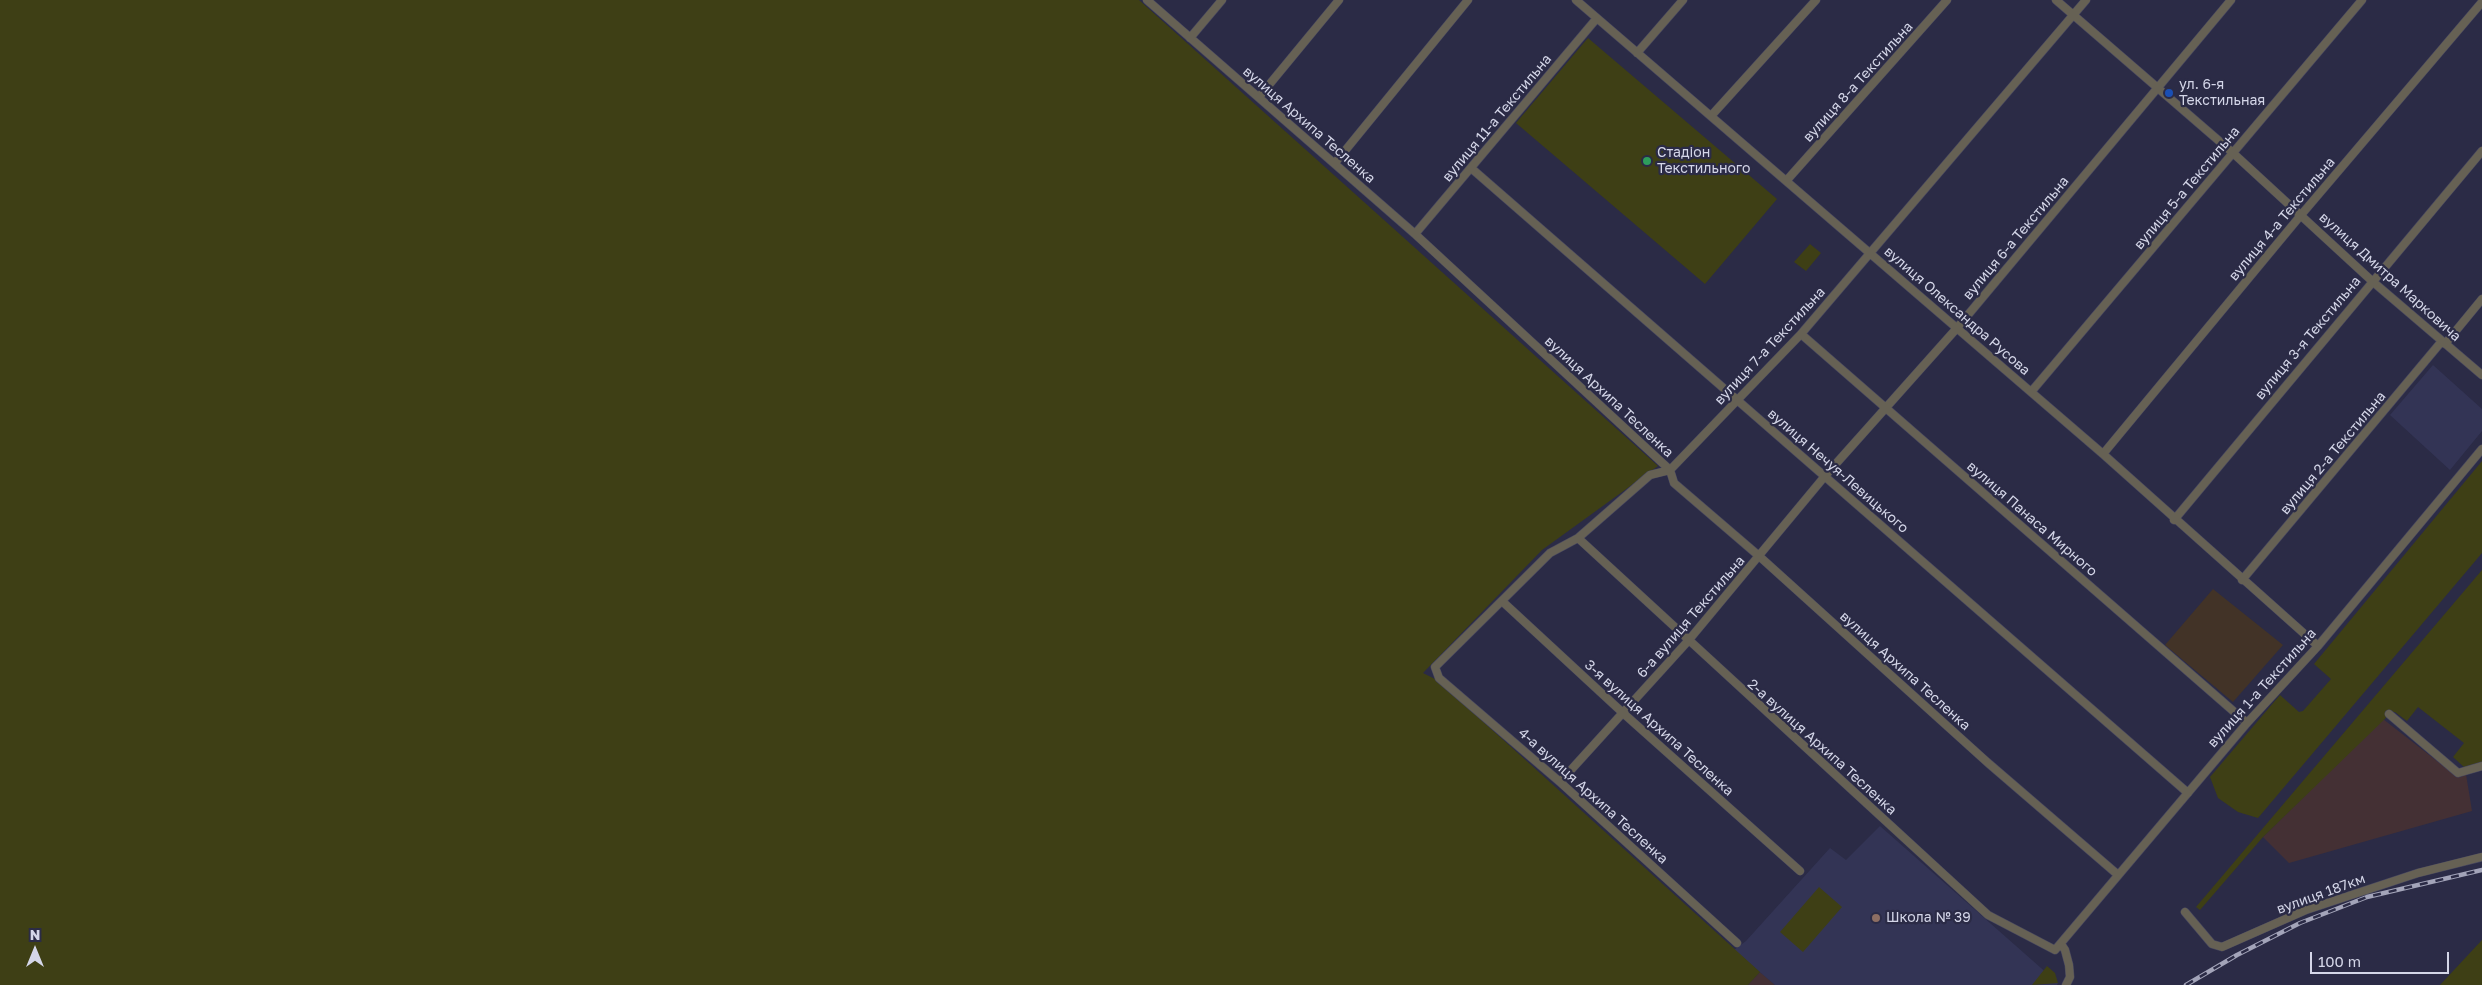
<!DOCTYPE html>
<meta charset="utf-8">
<style>
body{margin:0}
#map{position:relative;width:2482px;height:985px;overflow:hidden;background:#2b2b46;font-family:"Golos Text",sans-serif}
canvas{display:block}
.north{position:absolute;left:10px;top:925px;width:50px;height:50px;-webkit-text-stroke:4px #2b2b46;paint-order:stroke;rotate:0deg;font-size:14px;font-weight:700;line-height:20px;text-align:center;color:#d4d6e8}
.north::after{content:'';display:block;margin:auto;width:18px;height:22px;background:#d4d6e8;clip-path:polygon(50% 0,100% 100%,50% 72%,0 100%)}
.scale{position:absolute;left:2310px;top:952px;width:139px;height:22px;box-sizing:border-box;border:2px solid #d4d6e8;border-top:0;padding-left:6px;font-size:15px;line-height:18px;white-space:nowrap;color:#d4d6e8;-webkit-text-stroke:4px #2b2b46;paint-order:stroke}
</style>
<div id="map">
<canvas width="2482" height="985"></canvas>
<div class="north">N</div>
<div class="scale">100 m</div>
</div>
<script>
const g = document.querySelector('canvas').getContext('2d');
g.lineJoin = 'round';
function paint(path, color) { g.fillStyle = color; g.fill(path, 'evenodd'); }
const poly = rows => new Path2D(rows.map(r => 'M' + r).join(''));
function strokePath(path, color, width, dash) { g.strokeStyle = color; g.lineWidth = width; g.lineCap = dash ? 'butt' : 'round'; g.setLineDash(dash || []); g.stroke(path); }
function write(font, color, halo, rows, align = 'center') {
  g.font = font + ' "Golos Text",sans-serif'; g.lineWidth = 4.5; g.setLineDash([]); g.textBaseline = 'middle'; g.strokeStyle = halo; g.fillStyle = color; for (const [text, x, y, turn = 0] of rows) {
    g.save(); g.translate(x, y); g.rotate((+turn || 0) * Math.PI / 180); g.textAlign = isNaN(turn) ? turn : align; if (halo) g.strokeText(text, 0, 0); g.fillText(text, 0, 0); g.restore();
  }
}
paint(poly([
 [2213,589,2283,645,2233,702,2165,645]
]), '#423327');
paint(poly([
 [2383,719,2446,768,2466,774,2472,811,2289,863,2263,837],
 [1760,972,1775,985,1748,985]
]), '#443034');
paint(poly([
 [2433,365,2482,409,2482,431,2450,470,2390,415],
 [1880,826,2058,983,2057,985,1775,985,1734,950,1746,941,1830,848,1846,860]
]), '#333455');
paint(poly([
 [0,0,1139,0,1658,466,1542,550,1423,673,1437,680,1760,972,1748,985,0,985],
 [1588,38,1777,199,1705,284,1516,123],
 [1810,244,1821,253,1806,271,1794,262],
 [2482,461,2482,553,2258,818,2238,812,2218,798,2210,777,2280,695,2299,712,2303,711,2331,679,2314,664],
 [2482,570,2482,762,2465,768,2453,757,2464,743,2418,707,2407,721,2395,712,2390,714,2263,837,2200,910,2196,907],
 [1819,887,1842,907,1803,952,1780,932],
 [2482,940,2482,985,2440,985],
 [2047,966,2055,973,2058,983,2032,985]
]), '#3e3f15');
const street = poly([
 [1147,0,1415,234,1670,470,1674,483,1759,556,1987,762,2117,874],
 [1576,0,2103,454,2318,646],
 [2056,0,2233,153,2372,281,2482,375],
 [1190,38,1222,0],
 [1637,53,1683,0],
 [1259,97,1339,0],
 [1711,116,1816,0],
 [1335,163,1468,0],
 [1471,168,2188,793],
 [1787,180,1947,0],
 [1415,234,1597,18],
 [1801,334,2247,723],
 [2445,344,2482,299],
 [2031,392,2362,0],
 [2103,454,2301,215,2482,2],
 [2174,520,2482,151],
 [1578,538,1988,915,2055,950,2247,723,2318,646,2482,449],
 [2242,580,2442,341],
 [1503,602,1623,713,1800,871],
 [2389,714,2458,773,2482,766],
 [1560,782,1688,641,1825,476,1957,328,2231,0],
 [2185,912,2212,944,2222,947,2306,910,2418,873,2482,857],
 [1737,943,1560,782,1439,678,1435,667,1550,553,1578,538,1650,475,1670,470,1801,334,2086,0],
 [2061,944,2065,950,2069,965,2070,977,2066,985]
]);
strokePath(street, '#464660', 9);
strokePath(street, '#666154', 8);
const rail = poly([
 [2186,985,2237,955,2300,923,2367,897,2482,870]
]);
strokePath(rail, '#a3a4b9', 4.5);
strokePath(rail, '#2b2b46', 2.5, [8]);
for (const [x, y, r, color] of [
 [2169,93,5,"#1a4fb4"],
 [1647,161,5,"#2e9e5b"],
 [1876,918,5,"#8d6e63"]
]) { const dot = new Path2D(); dot.arc(x, y, r, 0, 2 * Math.PI); g.fillStyle = color; g.fill(dot); strokePath(dot, '#2b2b46', 2); }
write('14px', '#d4d6e8', '#2b2b46', [
 ["вулиця 8-а Текстильна",1858,82,-48],
 ["вулиця 11-а Текстильна",1497,118,-50],
 ["вулиця Архипа Тесленка",1309,125,41],
 ["вулиця 5-а Текстильна",2187,188,-50],
 ["вулиця 4-а Текстильна",2282,219,-50],
 ["вулиця 6-а Текстильна",2016,238,-50],
 ["вулиця Дмитра Марковича",2390,277,42],
 ["вулиця Олександра Русова",1957,311,41],
 ["вулиця 3-я Текстильна",2308,338,-50],
 ["вулиця 7-а Текстильна",1770,346,-47],
 ["вулиця Архипа Тесленка",1609,397,43],
 ["вулиця 2-а Текстильна",2333,453,-50],
 ["вулиця Нечуя-Левицького",1838,471,41],
 ["вулиця Панаса Мирного",2032,519,41],
 ["6-а вулиця Текстильна",1691,617,-49],
 ["вулиця Архипа Тесленка",1905,671,42],
 ["вулиця 1-а Текстильна",2262,688,-48],
 ["3-я вулиця Архипа Тесленка",1659,728,42],
 ["2-а вулиця Архипа Тесленка",1822,747,42],
 ["4-а вулиця Архипа Тесленка",1593,796,42],
 ["вулиця 187км",2321,894,-20]
]);
write('14px', '#d4d6e8', '#2b2b46', [
 ["ул. 6-я",2179,85],
 ["Текстильная",2179,101],
 ["Стадіон",1657,153],
 ["Текстильного",1657,169],
 ["Школа № 39",1886,918]
], 'left');
</script>
